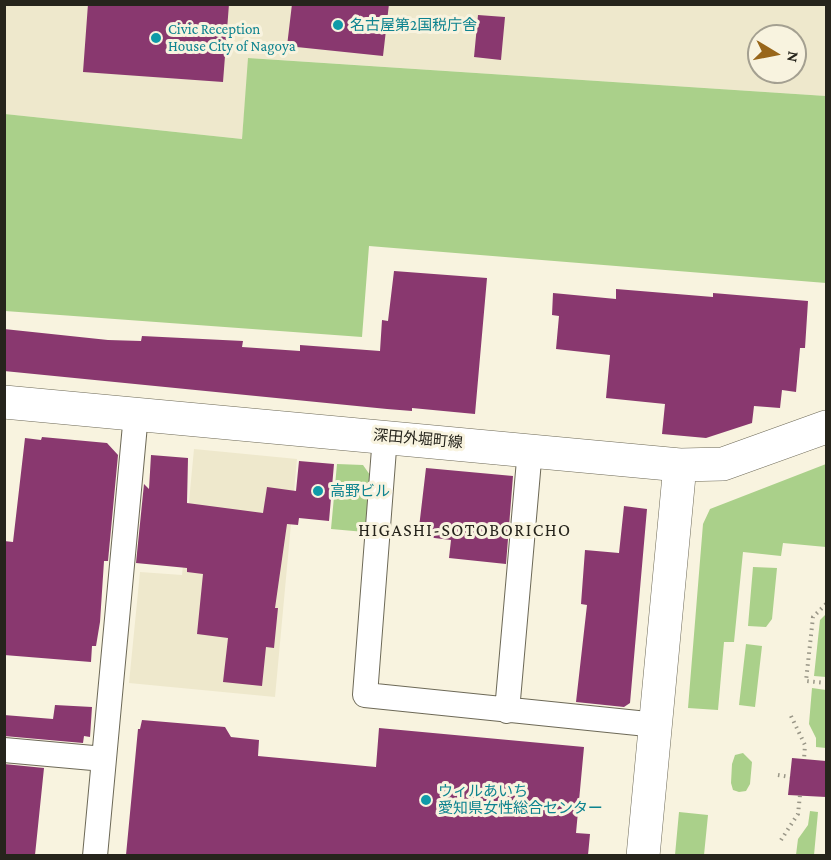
<!DOCTYPE html>
<meta charset="utf-8">
<style>
body{margin:0}
#map{position:relative;width:831px;height:860px;overflow:hidden;background:#f8f3df;font-family:"Crimson Pro",serif}
canvas{display:block}
.frame{position:absolute;inset:0;border:6px solid #26241c;pointer-events:none}
.north{position:absolute;left:747px;top:24px;width:60px;height:60px;box-sizing:border-box;background:#f8f3df;border:2px solid #a4a091;border-radius:50%;rotate:100deg;font-size:16px;font-weight:700;line-height:24px;text-align:center;color:#26241c}
.north::after{content:'';display:block;margin:auto;width:21px;height:27px;background:#98661a;clip-path:polygon(50% 0,100% 100%,50% 72%,0 100%)}
</style>
<div id="map">
<canvas width="831" height="860"></canvas>
<div class="frame"></div>
<div class="north">N</div>
</div>
<script>
const g = document.querySelector('canvas').getContext('2d');
g.lineJoin = 'round';
function paint(path, color) { g.fillStyle = color; g.fill(path, 'evenodd'); }
const poly = rows => new Path2D(rows.map(r => 'M' + r).join(''));
function strokePath(path, color, width, dash) { g.strokeStyle = color; g.lineWidth = width; g.lineCap = dash ? 'butt' : 'round'; g.setLineDash(dash || []); g.stroke(path); }
function write(font, color, halo, rows, align = 'center') {
  g.font = font + ' "Crimson Pro","Noto Sans JP",serif'; g.lineWidth = 6; g.setLineDash([]); g.textBaseline = 'middle'; g.strokeStyle = halo; g.fillStyle = color; for (const [text, x, y, turn = 0] of rows) {
    g.save(); g.translate(x, y); g.rotate((+turn || 0) * Math.PI / 180); g.textAlign = isNaN(turn) ? turn : align; if (halo) g.strokeText(text, 0, 0); g.fillText(text, 0, 0); g.restore();
  }
}
paint(poly([
 [5,5,826,5,826,96,249,58,242,139,5,114],
 [759,36,795,36,795,72,759,72],
 [194,449,297,459,275,697,129,683,140,572,182,575]
]), '#eee8cc');
paint(poly([
 [248,58,826,96,826,283,369,246,362,337,5,311,5,114,242,139],
 [337,464,363,465,370,475,365,532,331,529],
 [826,464,826,547,783,543,781,556,743,552,734,642,724,642,718,710,688,708,703,524,710,509],
 [753,567,777,568,772,619,766,627,748,626],
 [826,614,826,677,814,676,820,620],
 [746,644,762,646,755,707,739,705],
 [812,688,826,690,826,748,816,747,816,738,809,724],
 [743,753,752,762,750,784,746,791,739,792,733,790,731,783,732,764,735,755],
 [810,811,818,812,814,855,796,855,798,839,808,825],
 [679,812,708,815,704,855,675,855]
]), '#aad08a');
paint(poly([
 [88,4,229,4,223,82,83,72],
 [292,4,389,4,383,56,287,46],
 [478,15,505,17,501,60,474,57],
 [394,271,487,278,475,414,412,408,412,411,387,409,4,371,4,329,108,340,141,341,142,336,243,341,242,347,300,351,300,345,380,351,382,320,388,321],
 [616,289,713,297,713,293,808,301,805,348,800,348,796,392,782,390,780,408,754,406,752,423,706,438,662,434,665,404,606,398,610,355,556,349,559,316,552,315,553,293,616,299],
 [42,437,107,443,118,455,108,561,104,561,100,622,96,646,92,646,91,662,4,655,4,541,13,542,25,438,41,440],
 [151,455,188,458,187,503,263,513,267,487,296,491,299,461,334,464,329,521,299,518,298,525,287,524,275,608,278,608,274,648,266,647,262,686,223,682,228,638,197,634,203,574,187,572,187,568,136,563,144,484,149,489],
 [426,468,513,476,506,564,449,558,451,540,418,536],
 [624,506,647,509,630,703,624,707,576,702,587,605,581,604,585,550,619,553],
 [55,705,92,707,90,737,84,736,83,743,4,736,4,715,53,719],
 [142,720,225,727,231,737,259,740,258,756,376,767,379,728,584,747,576,833,590,834,588,855,126,855,138,729,140,729],
 [792,758,826,761,826,797,788,795],
 [4,764,44,768,35,855,4,855]
]), '#89386f');
const street = poly([
 [385,436,365,695,657,725],
 [507,711,530,449],
 [4,750,104,759],
 [95,856,136,414]
]);
const secondary = poly([
 [4,402,680,465,723,464,826,427],
 [643,856,680,465]
]);
strokePath(street, '#6d6957', 26);
strokePath(secondary, '#6d6957', 34);
strokePath(poly([
 [826,604,813,617,806,681,826,683],
 [791,716,805,745,804,759],
 [778,775,790,777],
 [781,840,798,814,800,795]
]), '#999687', 4, [1.5, 4.5]);
strokePath(street, '#fff', 24);
strokePath(secondary, '#fff', 33);
for (const [x, y, r, color] of [
 [338,25,6,"#0f9aa8"],
 [156,38,6,"#0f9aa8"],
 [318,491,6,"#0f9aa8"],
 [426,800,6,"#0f9aa8"]
]) { const dot = new Path2D(); dot.arc(x, y, r, 0, 2 * Math.PI); g.fillStyle = color; g.fill(dot); strokePath(dot, '#f8f3df', 2); }
write('15px', '#0d838f', '#f8f3df', [
 ["名古屋第2国税庁舎",350,25],
 ["Civic Reception",168,29],
 ["House City of Nagoya",168,46],
 ["高野ビル",330,491],
 ["ウィルあいち",438,791],
 ["愛知県女性総合センター",438,808]
], 'left');
write('15px', '#26241c', '#f8f3df', [
 ["深田外堀町線",418,439,5]
]);
g.letterSpacing = '1.5px';
write('18px', '#26241c', '#f8f3df', [
 ["HIGASHI-SOTOBORICHO",465,530]
]);
g.letterSpacing = '0px';
</script>
